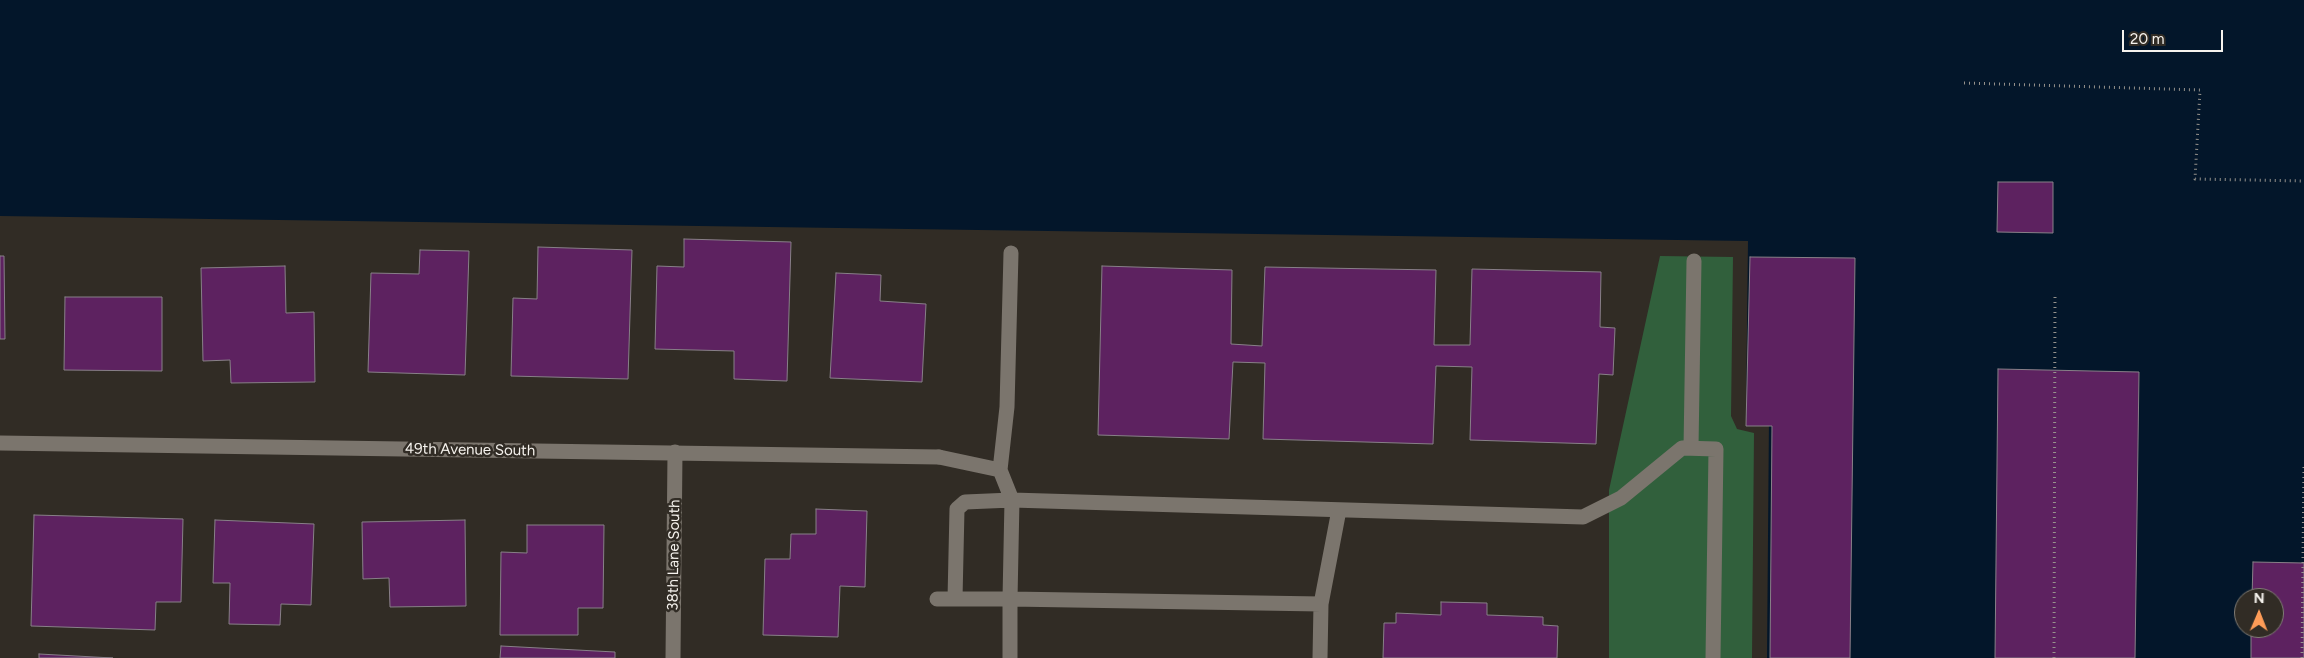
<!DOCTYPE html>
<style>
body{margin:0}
#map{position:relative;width:2304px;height:658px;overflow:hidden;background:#312c25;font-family:Figtree,sans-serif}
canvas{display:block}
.north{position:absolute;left:2234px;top:588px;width:50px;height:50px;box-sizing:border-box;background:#312c25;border:1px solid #807c75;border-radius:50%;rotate:1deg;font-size:14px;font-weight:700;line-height:20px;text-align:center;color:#f6f3ee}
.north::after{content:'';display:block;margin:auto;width:18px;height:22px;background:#fe9c57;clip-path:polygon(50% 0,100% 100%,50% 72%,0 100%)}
.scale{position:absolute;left:2122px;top:30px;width:101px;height:22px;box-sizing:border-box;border:2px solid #f6f3ee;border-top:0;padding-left:6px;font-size:15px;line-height:18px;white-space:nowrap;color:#f6f3ee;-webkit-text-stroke:4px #312c25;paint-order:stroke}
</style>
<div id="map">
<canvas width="2304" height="658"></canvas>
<div class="north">N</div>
<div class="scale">20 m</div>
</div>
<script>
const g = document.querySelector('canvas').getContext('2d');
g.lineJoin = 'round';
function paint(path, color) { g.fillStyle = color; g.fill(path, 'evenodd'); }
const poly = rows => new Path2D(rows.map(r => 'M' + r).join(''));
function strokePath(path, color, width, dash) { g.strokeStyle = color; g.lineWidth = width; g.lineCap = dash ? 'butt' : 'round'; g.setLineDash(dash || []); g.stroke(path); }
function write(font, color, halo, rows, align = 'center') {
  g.font = font + ' Figtree,sans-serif'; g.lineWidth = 5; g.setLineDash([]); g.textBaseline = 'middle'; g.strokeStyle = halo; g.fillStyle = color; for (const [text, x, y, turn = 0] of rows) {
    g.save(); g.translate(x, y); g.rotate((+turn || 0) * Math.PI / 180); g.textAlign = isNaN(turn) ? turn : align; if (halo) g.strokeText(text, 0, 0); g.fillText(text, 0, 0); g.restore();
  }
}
paint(poly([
 [1660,256,1733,257,1731,416,1737,429,1754,433,1752,658,1609,658,1609,490]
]), '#31603c');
paint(poly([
 [0,0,2304,0,2304,658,1767,658,1769,417,1746,416,1748,241,0,216],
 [2244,598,2274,598,2274,628,2244,628]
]), '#03162a');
const building = poly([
 [1998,182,2053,182,2053,233,1997,232,1998,182],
 [684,239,791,242,787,381,734,379,734,351,655,349,657,266,684,267,684,239],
 [538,247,632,250,628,379,511,376,513,298,537,299,538,247],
 [420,250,469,251,465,375,368,372,371,273,419,274,420,250],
 [0,256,4,256,5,339,0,339,0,256],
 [1750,257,1855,258,1850,658,1770,658,1772,426,1746,426,1750,257],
 [285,266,286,313,314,312,315,382,231,383,230,360,203,361,201,268,285,266],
 [1102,266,1232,270,1231,344,1262,346,1265,267,1436,270,1434,345,1470,345,1472,269,1601,272,1600,327,1615,328,1613,375,1599,374,1596,444,1470,440,1472,367,1436,366,1433,444,1263,439,1265,363,1233,362,1229,439,1098,435,1102,266],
 [836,273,881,275,880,301,926,304,922,382,830,378,836,273],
 [65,297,162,297,162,371,64,370,65,297],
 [1998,369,2139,372,2135,658,1995,658,1998,369],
 [816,509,867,511,865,587,840,586,838,637,763,635,765,559,790,559,791,534,816,534,816,509],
 [34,515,183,519,181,602,156,602,155,630,31,626,34,515],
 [215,520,314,524,311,605,281,604,280,625,229,624,230,583,213,583,215,520],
 [465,520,466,606,390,607,389,578,363,579,362,522,465,520],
 [527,525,604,525,603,608,578,608,578,635,500,635,501,552,527,553,527,525],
 [2253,562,2304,563,2304,658,2251,658,2251,628,2274,628,2274,598,2252,598,2253,562],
 [1441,602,1487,603,1487,615,1543,617,1543,625,1558,626,1557,658,1383,658,1384,623,1396,623,1396,613,1441,615,1441,602],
 [501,646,615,652,615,658,500,658,501,646],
 [39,654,113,658,39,658,39,654]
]);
paint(building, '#5d2260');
strokePath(building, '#888088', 1);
strokePath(poly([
 [1964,83,2200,90,2195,179,2304,181],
 [2054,658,2055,297],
 [2302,658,2304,467]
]), '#96928c', 3, [1, 4]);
strokePath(poly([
 [1011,253,1007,407,1000,470,1012,500,1010,599,1321,604,1320,658],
 [1691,448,1694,261],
 [939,457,1000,470],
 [937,599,955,599],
 [1321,604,1339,510],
 [1010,658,1010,599,955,599,957,509,965,502,1012,500,1583,517,1621,498,1682,448,1716,449,1713,658]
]), '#7b756d', 15);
strokePath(poly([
 [0,443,939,457],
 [673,658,675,452]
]), '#7b756d', 15);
write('15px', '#f6f3ee', '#312c25', [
 ["49th Avenue South",470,450,1],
 ["38th Lane South",674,555,-89]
]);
</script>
